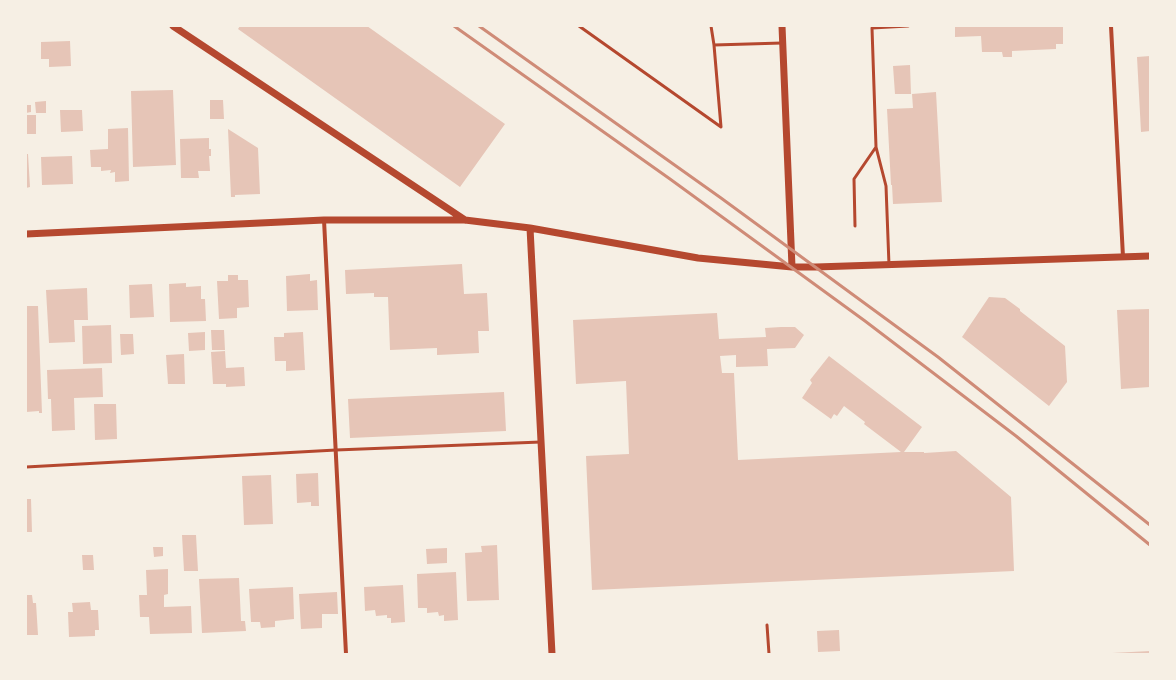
<!DOCTYPE html>
<style>
body{margin:0}
#map{position:relative;width:1176px;height:680px;overflow:hidden;background:#f6efe4;font-family:"PT Sans Narrow",sans-serif}
canvas{display:block}
.frame{position:absolute;inset:0;border:27px solid #f6efe4;pointer-events:none}
</style>
<div id="map">
<canvas width="1176" height="680"></canvas>
<div class="frame"></div>
</div>
<script>
const g = document.querySelector('canvas').getContext('2d');
g.lineJoin = 'round';
function paint(path, color) { g.fillStyle = color; g.fill(path, 'evenodd'); }
const poly = rows => new Path2D(rows.map(r => 'M' + r).join(''));
function strokePath(path, color, width, dash) { g.strokeStyle = color; g.lineWidth = width; g.lineCap = dash ? 'butt' : 'round'; g.setLineDash(dash || []); g.stroke(path); }
paint(poly([
 [240,26,367,26,505,124,460,187,238,29],
 [955,26,1063,26,1063,44,1056,44,1056,49,1012,51,1012,57,1003,57,1002,52,982,52,981,36,955,37],
 [70,41,71,66,49,67,49,59,41,59,41,42],
 [1150,56,1150,131,1141,132,1137,57],
 [910,65,911,94,895,94,893,66],
 [173,90,176,165,133,167,131,91],
 [936,92,942,202,893,204,892,185,891,185,887,109,913,108,912,94],
 [210,100,223,100,224,119,210,119],
 [46,101,46,113,36,113,35,102],
 [26,105,31,105,31,112,26,113],
 [60,110,82,110,83,131,61,132],
 [26,115,36,115,36,134,26,134],
 [128,128,129,181,115,182,115,172,110,173,111,170,101,171,101,167,91,167,90,150,108,149,108,129],
 [228,129,258,148,260,194,235,195,235,197,231,197],
 [209,138,209,149,211,149,211,156,209,156,210,171,198,171,199,178,181,178,180,139],
 [26,154,28,154,30,187,26,188],
 [72,156,73,184,42,185,41,157],
 [462,264,464,294,487,293,489,331,478,331,479,353,437,355,437,348,390,350,388,297,374,297,374,293,346,294,345,270],
 [310,274,310,281,317,280,318,310,287,311,286,276],
 [228,275,238,275,238,280,248,280,249,307,237,308,237,318,219,319,217,281,228,281],
 [186,283,186,287,201,286,201,299,205,299,206,321,170,322,169,284],
 [152,284,154,317,130,318,129,285],
 [87,288,88,320,74,320,75,342,49,343,46,290],
 [989,297,1005,298,1020,309,1020,311,1065,346,1067,382,1049,406,962,337],
 [26,306,38,306,42,413,39,413,39,411,26,412],
 [1150,309,1150,387,1121,389,1117,310],
 [717,313,719,339,766,337,765,328,781,327,795,327,804,335,795,348,767,349,768,366,736,367,736,355,720,356,722,373,734,373,738,460,901,452,864,424,865,422,844,406,837,416,834,414,831,419,802,398,812,383,810,380,829,356,922,427,904,452,924,452,924,453,956,451,1011,497,1014,571,592,590,586,456,629,454,626,381,576,384,573,320],
 [111,325,112,363,83,364,82,326],
 [211,330,224,330,225,350,212,350],
 [205,332,205,350,189,351,188,333],
 [303,332,305,370,286,371,286,361,275,361,274,337,284,337,284,333],
 [120,334,133,334,134,354,121,355],
 [225,351,226,368,244,367,245,386,226,387,226,384,213,384,211,352],
 [184,354,185,384,168,384,166,355],
 [102,368,103,397,74,398,75,430,52,431,51,399,48,399,47,370],
 [504,392,506,431,350,438,348,399],
 [94,404,116,404,117,439,95,440],
 [318,473,319,506,311,506,311,502,297,503,296,474],
 [271,475,273,524,244,525,242,476],
 [26,499,31,499,32,532,26,532],
 [182,535,196,535,198,571,184,571],
 [497,545,499,600,467,601,465,553,482,552,481,546],
 [153,547,163,547,163,556,154,557],
 [447,548,447,563,427,564,426,549],
 [82,555,93,555,94,570,83,570],
 [168,569,168,594,164,595,164,607,191,606,192,633,150,634,149,617,140,617,139,595,147,595,146,570],
 [456,572,458,620,444,621,444,615,439,616,438,612,427,613,427,608,418,608,417,574],
 [239,578,241,621,245,621,246,631,202,633,199,579],
 [403,585,405,622,391,623,391,618,387,618,387,615,376,616,375,610,365,611,364,587],
 [293,587,294,619,275,621,275,627,261,628,260,622,251,622,249,589],
 [337,592,338,614,322,614,322,628,301,629,299,594],
 [26,595,32,595,33,603,36,603,38,635,26,635],
 [90,602,91,610,98,610,99,630,95,630,95,636,69,637,68,612,73,612,72,603],
 [839,630,840,651,818,652,817,631],
 [1150,651,1150,654,1112,654,1112,653]
]), '#e6c5b7');
strokePath(poly([
 [579,26,721,127],
 [711,26,714,45],
 [721,127,714,45,782,43],
 [855,226,854,179,876,147],
 [889,265,886,186,876,147,872,28,908,26],
 [26,467,336,450,541,442],
 [767,625,769,654]
]), '#b5482f', 3);
strokePath(poly([
 [1111,26,1123,257],
 [324,220,346,654]
]), '#b5482f', 4);
strokePath(poly([
 [173,26,465,220],
 [782,26,792,267],
 [530,228,552,654],
 [26,234,324,220,465,220,530,228,698,258,792,267,816,267,1150,256]
]), '#b5482f', 7);
strokePath(poly([
 [454,26,670,179,865,321,1016,436,1150,545],
 [479,26,721,198,938,357,1150,525]
]), '#cf8b77', 3);
</script>
